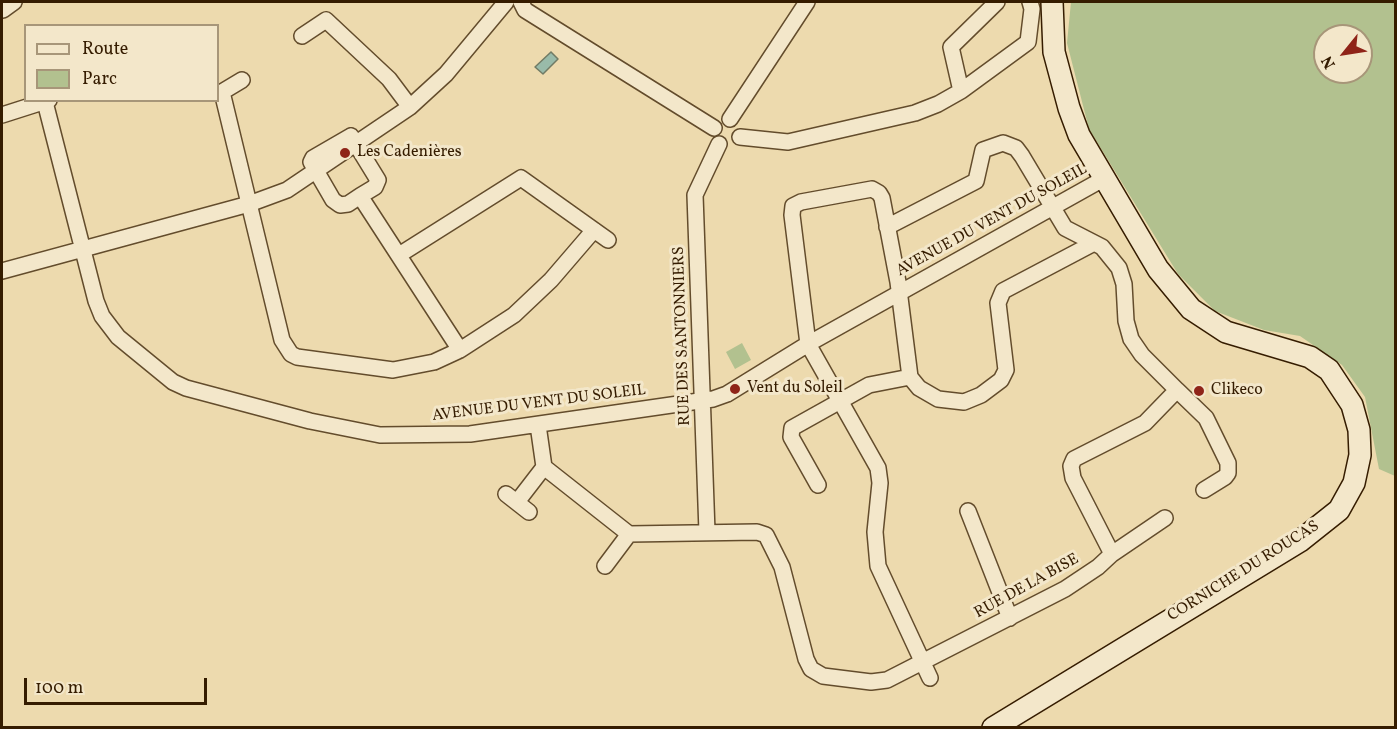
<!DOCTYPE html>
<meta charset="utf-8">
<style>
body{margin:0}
#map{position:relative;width:1397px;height:729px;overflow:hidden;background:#eddaae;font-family:Vollkorn,serif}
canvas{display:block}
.frame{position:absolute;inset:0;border:3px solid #351c00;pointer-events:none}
.legend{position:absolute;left:24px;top:24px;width:195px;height:78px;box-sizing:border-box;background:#f3e7ca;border:2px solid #a79679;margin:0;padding:8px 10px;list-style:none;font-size:18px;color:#351c00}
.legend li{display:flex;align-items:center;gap:12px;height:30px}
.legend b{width:30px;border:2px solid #a79679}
.north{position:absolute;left:1313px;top:24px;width:60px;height:60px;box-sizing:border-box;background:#f3e7ca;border:2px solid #a79679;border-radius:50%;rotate:240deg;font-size:16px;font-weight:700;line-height:24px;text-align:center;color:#351c00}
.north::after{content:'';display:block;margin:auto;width:21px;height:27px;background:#8f2418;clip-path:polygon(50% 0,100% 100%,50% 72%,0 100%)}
.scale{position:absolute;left:24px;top:678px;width:183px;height:27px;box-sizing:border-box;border:3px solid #351c00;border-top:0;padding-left:8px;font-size:18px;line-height:21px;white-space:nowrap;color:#351c00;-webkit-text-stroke:4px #f3e7ca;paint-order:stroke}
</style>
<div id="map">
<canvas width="1397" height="729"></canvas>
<div class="frame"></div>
<ul class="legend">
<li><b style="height:8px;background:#f3e7ca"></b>Route</li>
<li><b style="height:16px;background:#b2c18f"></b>Parc</li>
</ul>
<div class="north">N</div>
<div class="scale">100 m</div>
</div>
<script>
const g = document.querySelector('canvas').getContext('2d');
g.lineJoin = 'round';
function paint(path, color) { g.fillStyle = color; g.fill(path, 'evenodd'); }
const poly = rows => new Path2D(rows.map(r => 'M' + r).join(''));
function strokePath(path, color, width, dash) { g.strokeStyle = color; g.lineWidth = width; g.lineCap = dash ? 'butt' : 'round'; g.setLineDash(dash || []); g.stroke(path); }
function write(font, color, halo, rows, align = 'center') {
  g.font = font + ' Vollkorn,serif'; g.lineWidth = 6; g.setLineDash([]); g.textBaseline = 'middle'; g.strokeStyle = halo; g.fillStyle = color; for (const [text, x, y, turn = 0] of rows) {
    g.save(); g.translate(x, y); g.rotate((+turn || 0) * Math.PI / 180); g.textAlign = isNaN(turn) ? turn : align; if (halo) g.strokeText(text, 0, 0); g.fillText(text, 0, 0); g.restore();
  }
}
paint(poly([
 [1071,2,1395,2,1395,476,1379,469,1365,397,1342,365,1300,336,1264,330,1215,311,1178,274,1089,129,1067,43],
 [1325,36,1361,36,1361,72,1325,72],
 [742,343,751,360,735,369,726,352]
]), '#b2c18f');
const water = poly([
 [551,52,558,59,543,74,535,67,551,52]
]);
paint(water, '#99bba9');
strokePath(water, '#717b65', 1.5);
const minor = poly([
 [521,2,525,10,714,128],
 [3,10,14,2],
 [302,36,326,20,389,79,410,107],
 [242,80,222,92,282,340,291,354,297,357,393,370,434,362,460,350,514,315,551,280,594,230],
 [961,91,951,47,997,2],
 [45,102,96,301,102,316,118,337,173,382,186,388,310,421,380,435,470,434,713,399,727,394,808,344,1105,178],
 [2,115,49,100],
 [730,119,807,2],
 [351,136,378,180,375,187,360,196,348,204,340,205,333,200,311,162,313,158,351,136],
 [740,137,788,142,915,113,938,104,961,91,1028,42,1032,9,1030,2],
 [360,196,460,350],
 [399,255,521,178,608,240],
 [2,271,249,204,287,190,410,107,446,74,506,2],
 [910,377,898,282,882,198,879,193,872,189,801,202,793,206,792,215,808,344,878,468,880,483,875,532,878,566,930,678],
 [1177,390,1206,418,1228,463,1228,473,1225,477,1204,490],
 [538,425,544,467,629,534,757,532,766,535,782,567,806,659,811,669,823,676,871,682,887,680,1065,589,1098,567,1112,554,1073,478,1071,466,1074,459,1145,423,1177,390,1142,355,1131,339,1126,321,1124,284,1119,268,1102,247,1065,228,1022,156,1016,148,1003,143,983,150,976,181,887,227],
 [818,485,791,437,792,428,869,385,910,377,919,388,938,399,964,402,981,395,1001,380,1006,370,998,303,1003,291,1094,243],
 [506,494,529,512],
 [517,502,544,467],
 [968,511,1010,618],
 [707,532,695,195,719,144],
 [1112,554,1165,518],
 [605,566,629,534]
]);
const secondary = poly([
 [993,728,1300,541,1339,510,1354,483,1360,455,1359,430,1352,405,1329,370,1310,357,1226,332,1191,309,1158,269,1079,135,1069,108,1054,52,1052,2]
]);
strokePath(minor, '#634c2c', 18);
strokePath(secondary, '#351c00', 24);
strokePath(minor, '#f3e7ca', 15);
strokePath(secondary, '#f3e7ca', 21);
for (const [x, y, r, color] of [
 [345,153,6,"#8f2418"],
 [735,389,6,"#8f2418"],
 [1199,391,6,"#8f2418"]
]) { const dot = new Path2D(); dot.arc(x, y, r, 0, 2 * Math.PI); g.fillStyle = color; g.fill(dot); strokePath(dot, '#f3e7ca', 2); }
write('16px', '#351c00', '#f3e7ca', [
 ["Les Cadenières",357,153],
 ["Vent du Soleil",747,389],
 ["Clikeco",1211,391]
], 'left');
write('16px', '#351c00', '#f3e7ca', [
 ["AVENUE DU VENT DU SOLEIL",992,221,-29],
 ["RUE DES SANTONNIERS",683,336,-92],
 ["AVENUE DU VENT DU SOLEIL",539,404,-7],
 ["CORNICHE DU ROUCAS",1244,572,-32],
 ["RUE DE LA BISE",1027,587,-29]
]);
</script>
